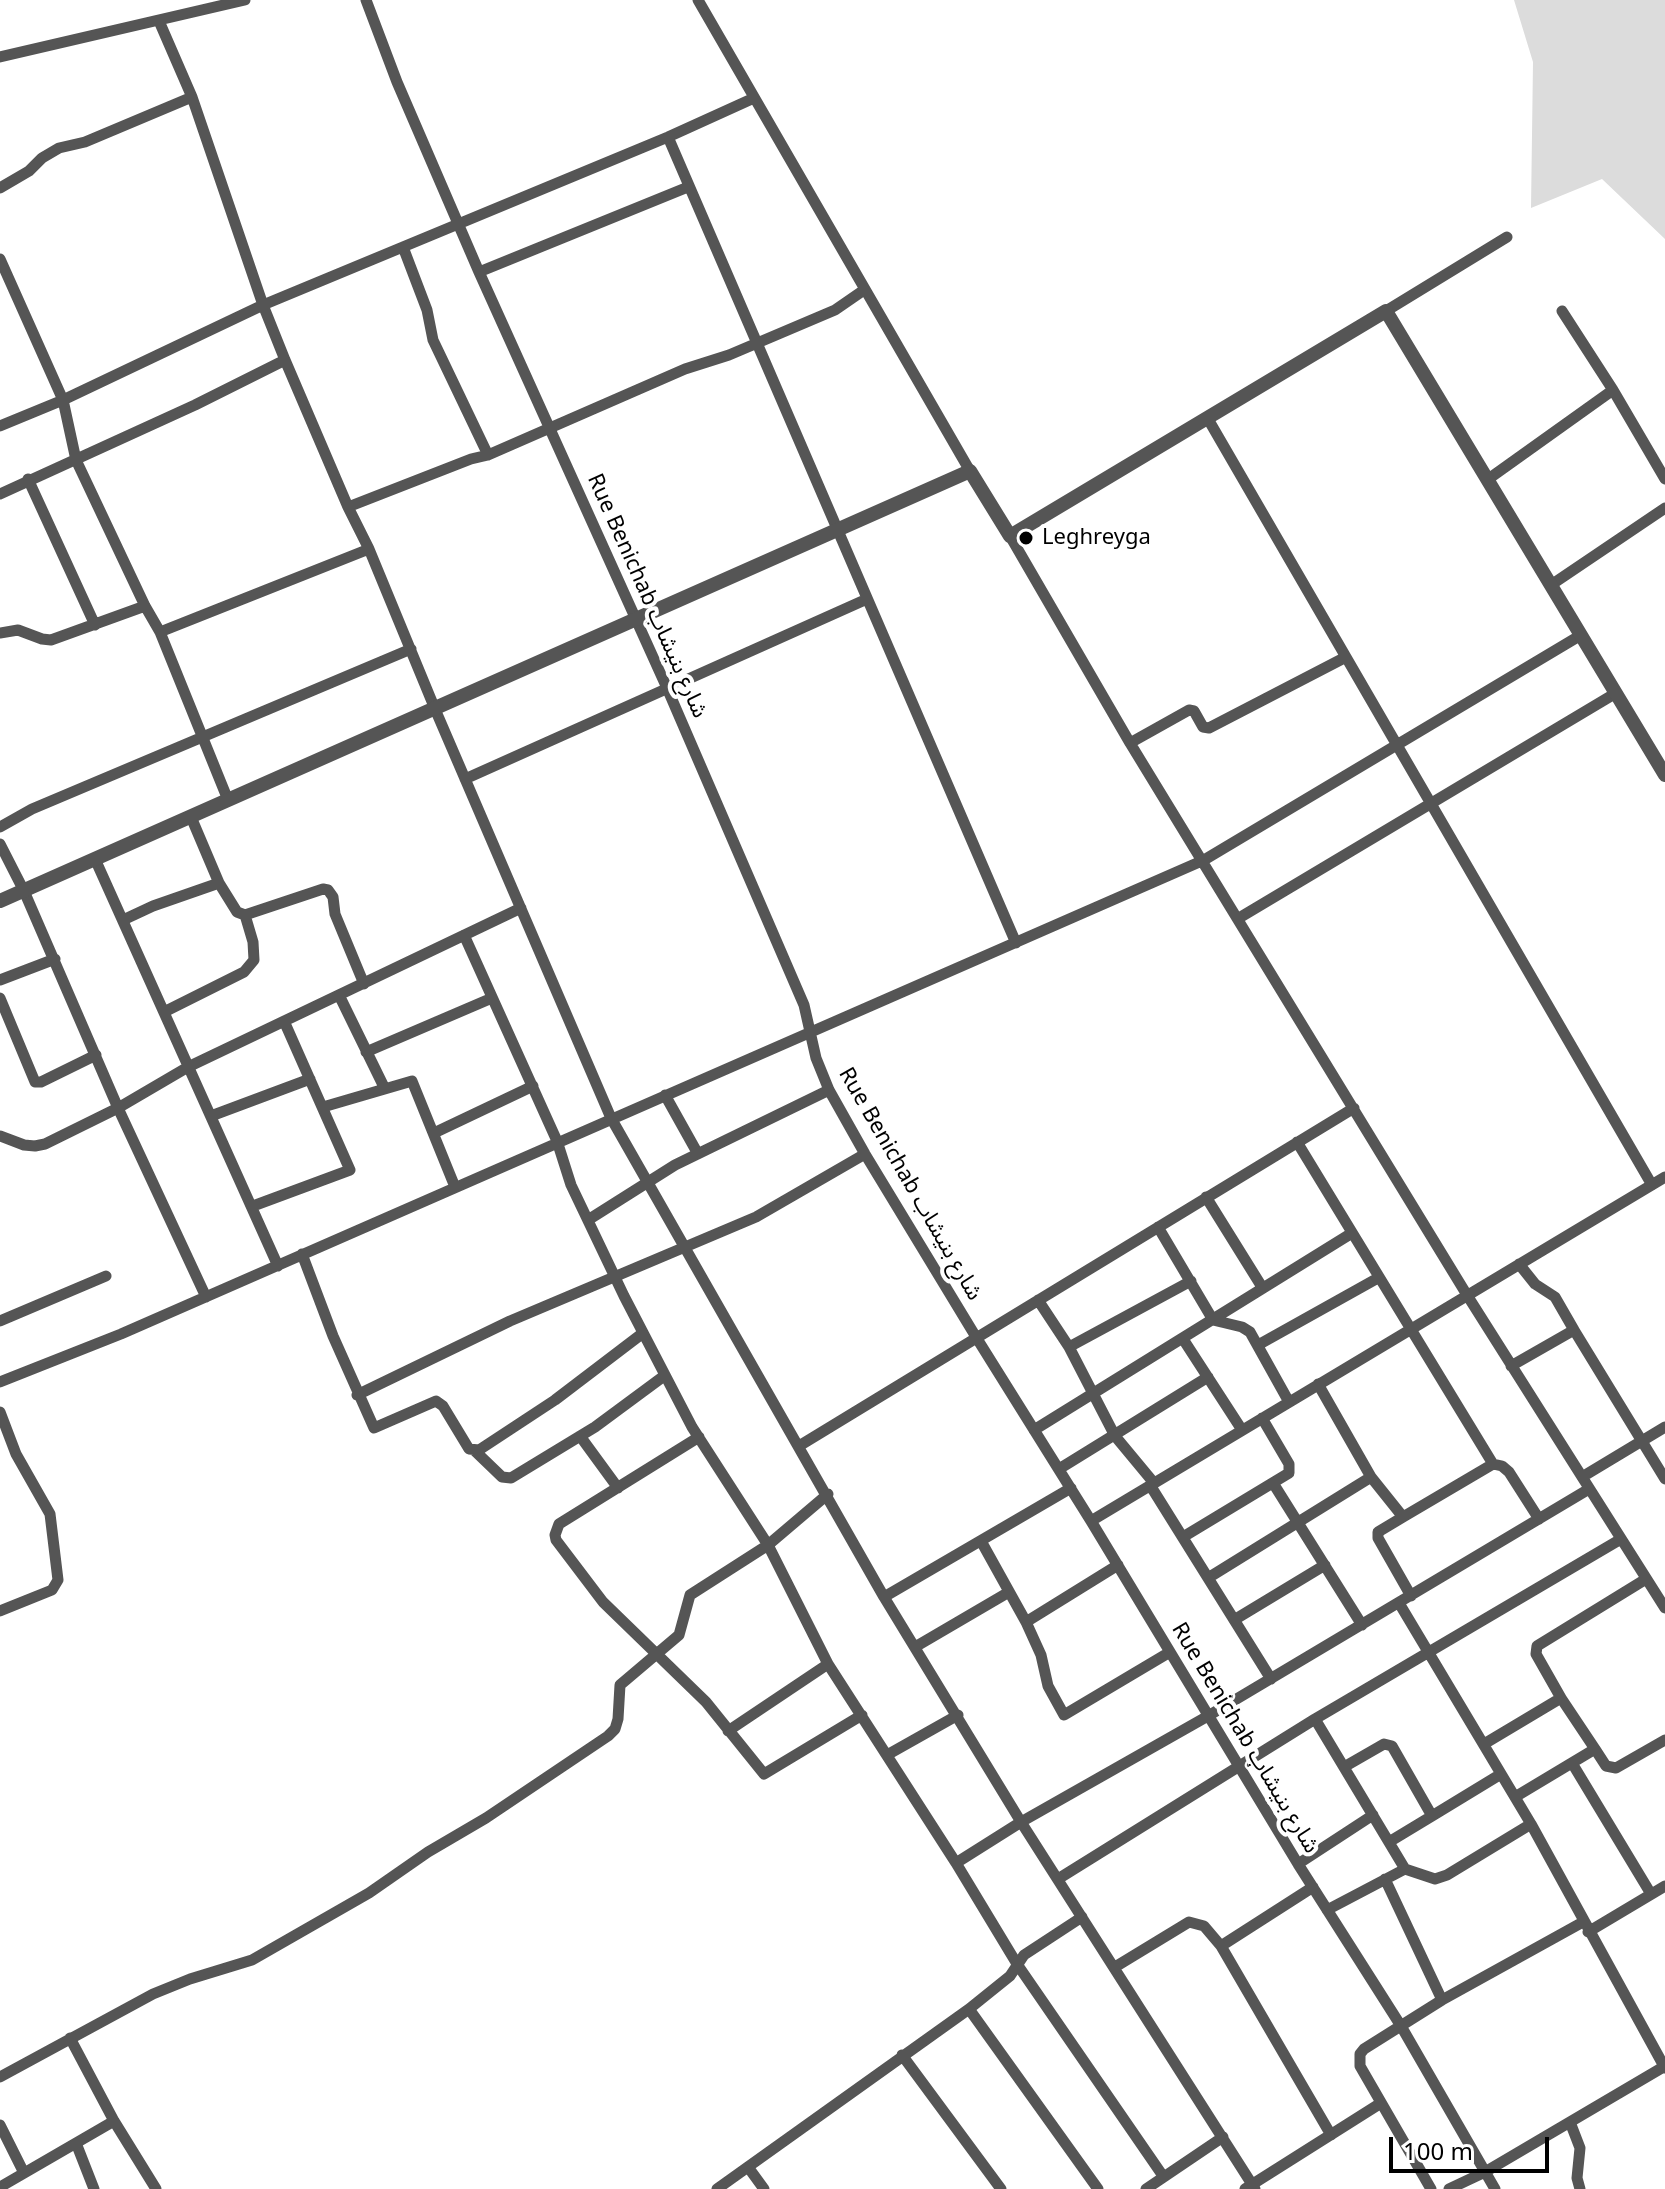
<!DOCTYPE html>
<meta charset="utf-8">
<style>
body{margin:0}
#map{position:relative;width:1665px;height:2189px;overflow:hidden;background:#fff;font-family:"Noto Sans",sans-serif}
canvas{display:block}
.scale{position:absolute;left:1389px;top:2137px;width:160px;height:36px;box-sizing:border-box;border:4px solid #000;border-top:0;padding-left:10px;font-size:24px;line-height:28px;white-space:nowrap;color:#000;-webkit-text-stroke:6px #fff;paint-order:stroke}
</style>
<div id="map">
<canvas width="1665" height="2189"></canvas>
<div class="scale">100 m</div>
</div>
<script>
const g = document.querySelector('canvas').getContext('2d');
g.lineJoin = 'round';
function paint(path, color) { g.fillStyle = color; g.fill(path, 'evenodd'); }
const poly = rows => new Path2D(rows.map(r => 'M' + r).join(''));
function strokePath(path, color, width, dash) { g.strokeStyle = color; g.lineWidth = width; g.lineCap = dash ? 'butt' : 'round'; g.setLineDash(dash || []); g.stroke(path); }
function write(font, color, halo, rows, align = 'center') {
  g.font = font + ' "Noto Sans","Noto Sans Arabic",sans-serif'; g.lineWidth = 8; g.setLineDash([]); g.textBaseline = 'middle'; g.strokeStyle = halo; g.fillStyle = color; for (const [text, x, y, turn = 0] of rows) {
    g.save(); g.translate(x, y); g.rotate((+turn || 0) * Math.PI / 180); g.textAlign = isNaN(turn) ? turn : align; if (halo) g.strokeText(text, 0, 0); g.fillText(text, 0, 0); g.restore();
  }
}
paint(poly([
 [1514,0,1665,0,1665,239,1602,179,1531,208,1533,62]
]), '#dcdcdc');
strokePath(poly([
 [366,0,397,82,479,272,667,688,804,1005,816,1058,829,1090,865,1154,976,1337,1091,1521,1298,1864,1401,2026,1495,2189],
 [698,0,970,471],
 [159,21,192,97,263,305,285,360,348,507,369,549,435,709,611,1118,884,1597,1021,1822,1255,2189],
 [0,57,245,0],
 [668,137,1016,943],
 [0,188,29,171,42,158,59,148,85,142,192,97],
 [403,247,427,310,433,340,488,455],
 [0,259,63,400,76,460,145,606,160,632,228,800],
 [479,272,688,187],
 [1386,311,1507,237],
 [1562,311,1613,390,1665,479],
 [1208,419,1652,1185],
 [0,426,63,400,263,305,668,137,754,98],
 [28,479,95,625],
 [1487,480,1613,390],
 [0,494,195,405,285,360],
 [348,507,471,459,488,455,685,369,729,355,835,310,864,290],
 [1010,536,1130,743,1467,1295,1665,1608],
 [1551,585,1665,508],
 [160,632,369,549],
 [0,633,18,630,42,639,51,640,145,606],
 [1130,743,1189,710,1194,711,1203,727,1209,728,1346,657],
 [465,779,867,599],
 [191,817,219,883,237,912,245,915,323,889,328,890,333,897,335,914,364,984],
 [0,827,32,809,411,649],
 [0,844,24,891,118,1108,206,1297],
 [95,859,278,1266],
 [1239,918,1616,693],
 [123,920,153,906,219,883],
 [464,935,557,1141,571,1185,624,1296,692,1427,768,1545,828,1664,956,1863,1017,1964,1163,2176],
 [0,980,55,959],
 [339,995,384,1087],
 [0,998,35,1082,41,1082,96,1055],
 [164,1012,244,972,254,960,253,942,245,915],
 [366,1052,492,998],
 [665,1095,698,1154],
 [323,1107,412,1081,455,1187],
 [211,1116,310,1079],
 [434,1133,533,1086],
 [0,1136,24,1145,35,1146,45,1144,118,1108,188,1067,521,908],
 [1297,1142,1493,1464],
 [1206,1197,1262,1287],
 [253,1206,350,1170,284,1021],
 [588,1220,675,1165,829,1090],
 [1158,1227,1213,1320,1242,1327,1250,1332,1289,1402],
 [302,1254,333,1336,374,1428,436,1401,443,1406,469,1449,479,1450,555,1400,643,1333],
 [1519,1264,1535,1284,1555,1297,1574,1330],
 [1038,1300,1069,1347,1115,1436,1154,1483],
 [0,1321,106,1276],
 [1183,1339,1242,1430],
 [1258,1345,1378,1278],
 [1069,1347,1191,1281],
 [1511,1366,1574,1330,1665,1479],
 [0,1382,121,1334,1204,860,1581,635],
 [1318,1384,1371,1477,1403,1517,1493,1464,1502,1466,1509,1472,1539,1519],
 [357,1395,510,1321,756,1217,865,1154],
 [0,1412,16,1454,50,1514,58,1580,52,1590,0,1611],
 [1034,1430,1352,1233],
 [580,1436,618,1488],
 [699,1437,559,1524,555,1535,556,1540,603,1602,706,1702,764,1774,862,1715],
 [799,1446,1354,1108],
 [475,1451,502,1477,511,1478,595,1427,664,1376],
 [1059,1469,1208,1377],
 [1582,1477,1665,1427],
 [1273,1483,1362,1625],
 [1150,1485,1271,1679],
 [1403,1517,1378,1532,1378,1538,1411,1596],
 [1091,1521,1665,1177],
 [1183,1537,1289,1473,1289,1464,1262,1418],
 [981,1541,1026,1622,1041,1655,1048,1686,1064,1715,1170,1652],
 [1208,1578,1371,1477],
 [884,1597,1071,1488],
 [1399,1603,1531,1824,1665,2068],
 [1234,1620,1325,1565],
 [1026,1622,1118,1565],
 [915,1647,1009,1592],
 [1561,1698,1536,1654,1537,1646,1646,1579],
 [1315,1719,1405,1869],
 [728,1731,828,1664],
 [1484,1744,1561,1698,1595,1749],
 [887,1755,958,1715],
 [1572,1763,1651,1894],
 [1344,1767,1384,1744,1392,1746,1432,1816,1501,1774],
 [1515,1797,1595,1749,1606,1766,1616,1768,1665,1740],
 [1389,1842,1432,1816],
 [956,1863,1021,1822,1208,1716,1589,1489],
 [1298,1864,1373,1815],
 [1058,1879,1315,1719,1621,1539],
 [1385,1879,1442,2000],
 [1327,1910,1405,1869,1435,1879,1447,1875,1531,1824],
 [1588,1932,1665,1886],
 [1221,1946,1313,1887],
 [1115,1967,1189,1922,1204,1926,1221,1946,1331,2135],
 [969,2009,1098,2189],
 [70,2038,114,2121,156,2189],
 [902,2055,1001,2189],
 [0,2077,153,1994,190,1979,252,1960,369,1893,428,1852,486,1818,608,1736,615,1729,618,1719,620,1685,679,1635,690,1595,768,1545,828,1494],
 [1570,2122,1580,2148,1577,2178,1580,2189],
 [0,2125,24,2173],
 [76,2143,94,2189],
 [748,2167,764,2189],
 [0,2187,114,2121],
 [717,2189,969,2009,1010,1976,1024,1955,1082,1917],
 [1146,2189,1223,2137],
 [1245,2189,1381,2103],
 [1431,2189,1360,2066,1360,2054,1364,2049,1442,2000,1583,1922],
 [1449,2189,1485,2172,1665,2066]
]), '#555', 11);
strokePath(poly([
 [0,901,970,471,1010,536,1386,311,1665,775]
]), '#555', 14);
for (const [x, y, r, color] of [
 [1026,538,8,"#000"]
]) { const dot = new Path2D(); dot.arc(x, y, r, 0, 2 * Math.PI); g.fillStyle = color; g.fill(dot); strokePath(dot, '#fff', 3); }
write('22px', '#000', '#fff', [
 ["Leghreyga",1042,538]
], 'left');
write('22px', '#000', '#fff', [
 ["Rue Benichab شارع بنيشاب",647,596,66],
 ["Rue Benichab شارع بنيشاب",910,1184,60],
 ["Rue Benichab شارع بنيشاب",1245,1738,59]
]);
</script>
